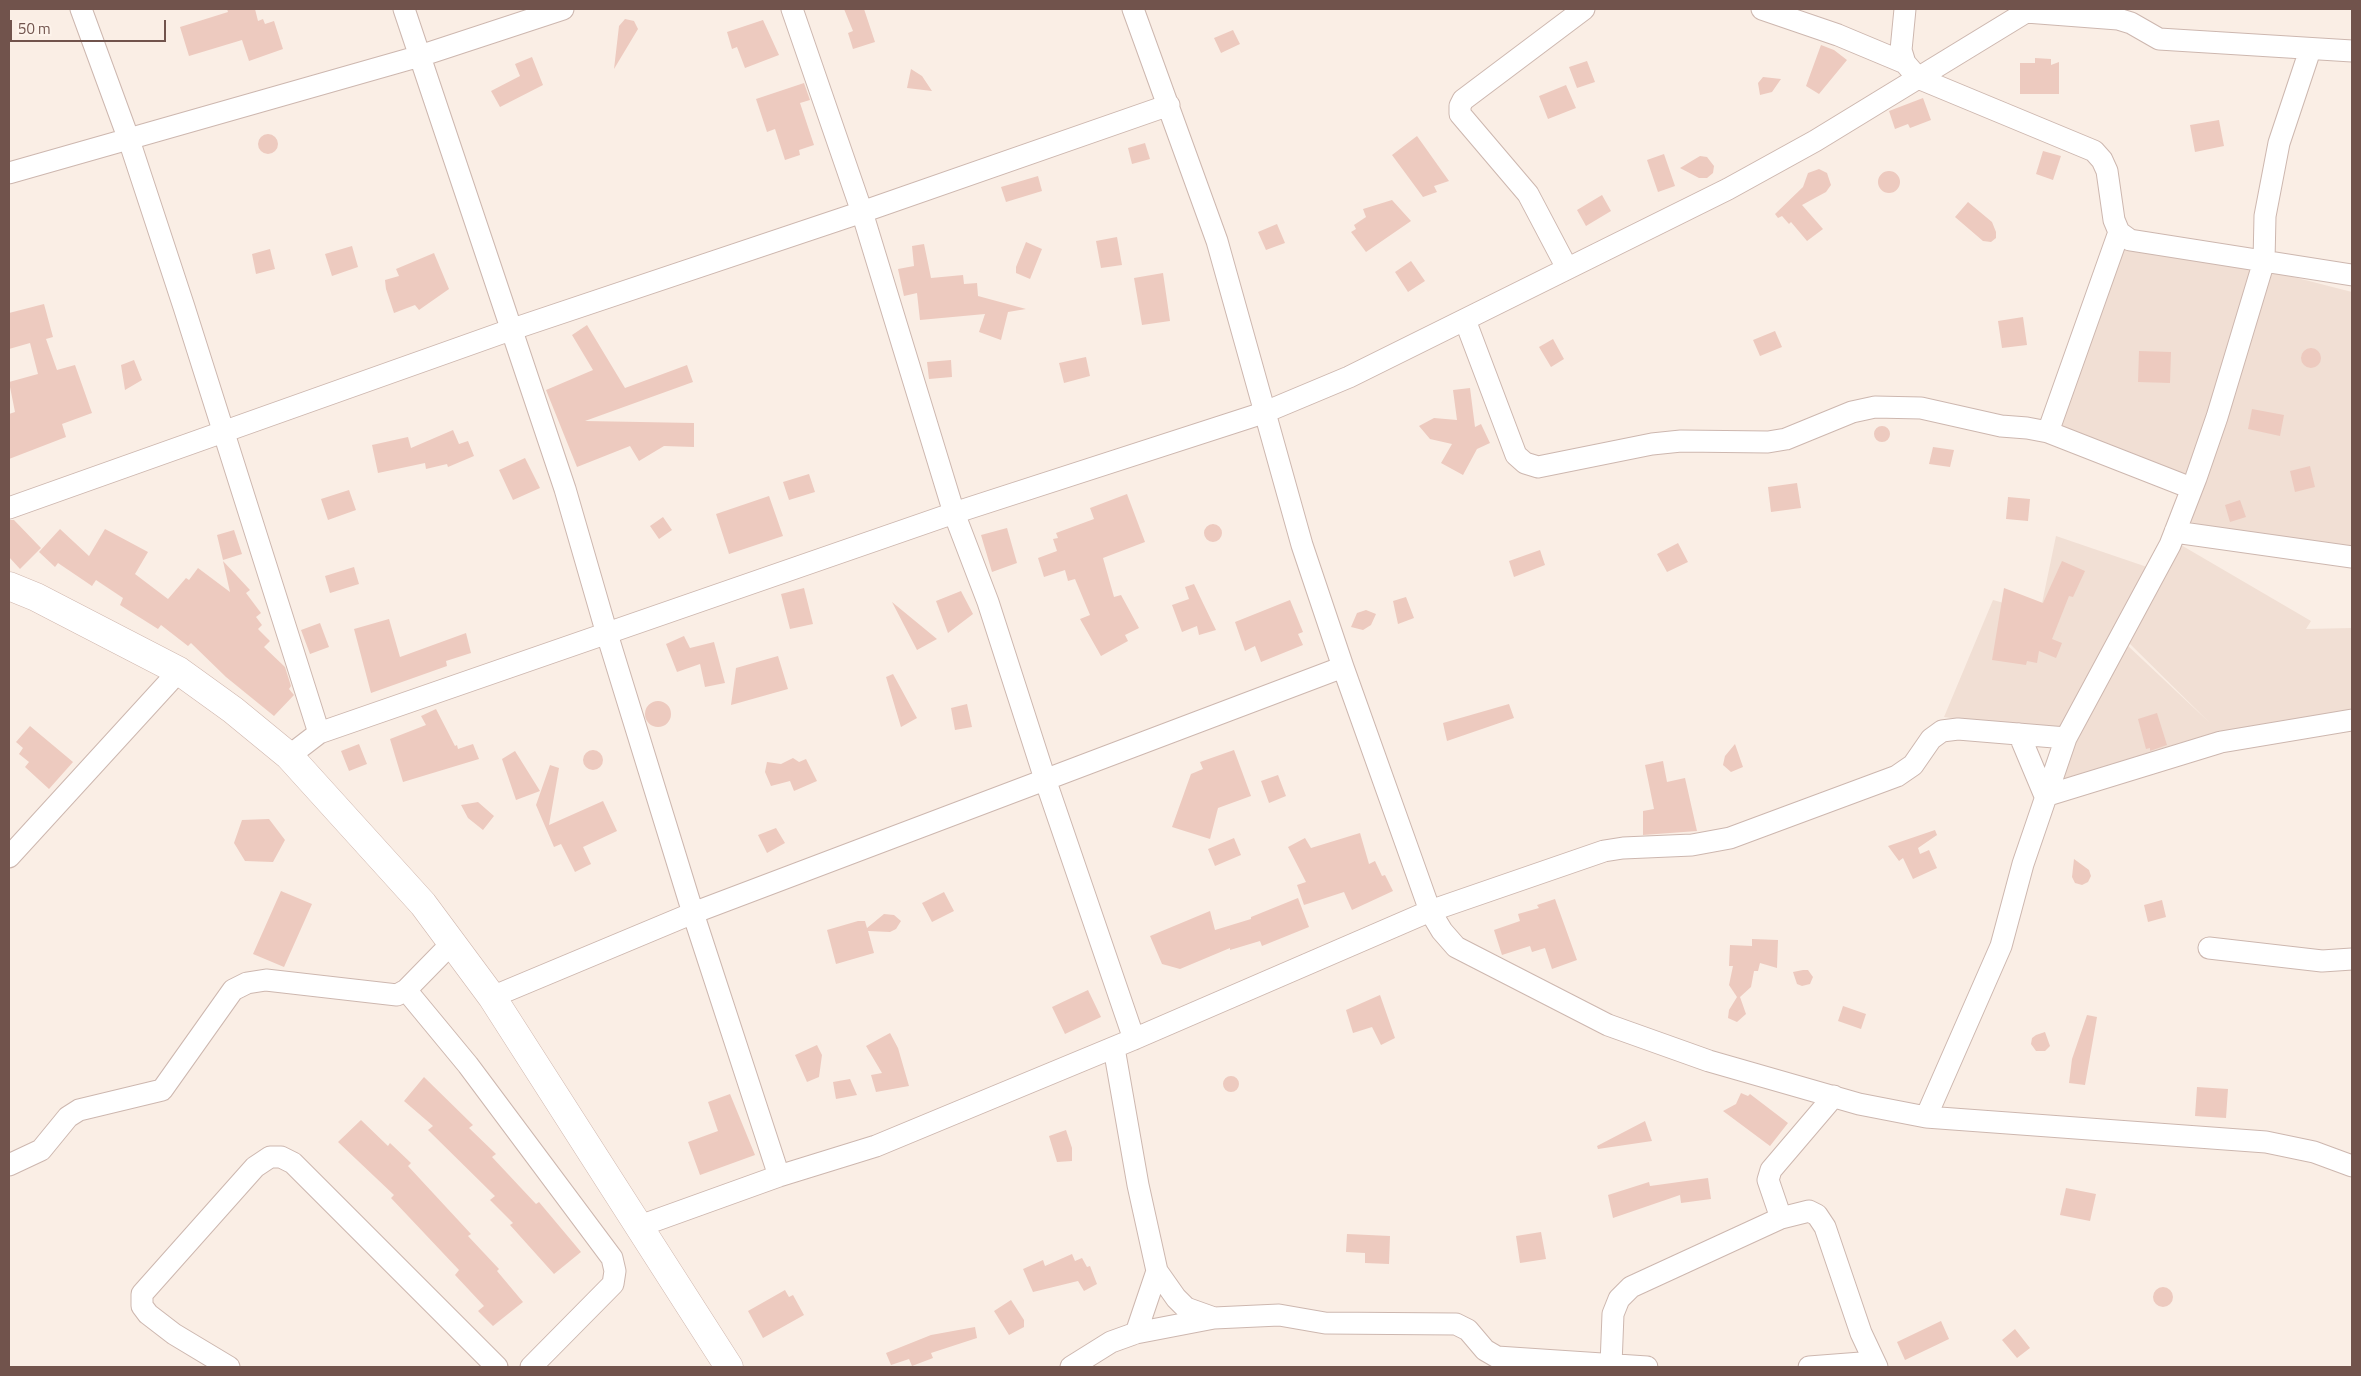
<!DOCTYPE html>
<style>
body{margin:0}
#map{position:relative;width:2361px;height:1376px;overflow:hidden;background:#faeee5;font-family:"Titillium Web",sans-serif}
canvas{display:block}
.frame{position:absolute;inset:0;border:10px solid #71534c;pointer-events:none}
.scale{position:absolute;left:10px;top:20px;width:156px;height:22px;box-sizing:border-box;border:2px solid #71534c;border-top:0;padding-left:6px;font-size:15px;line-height:18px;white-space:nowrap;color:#71534c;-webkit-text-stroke:4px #fdf3eb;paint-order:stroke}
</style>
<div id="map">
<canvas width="2361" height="1376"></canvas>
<div class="frame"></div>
<div class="scale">50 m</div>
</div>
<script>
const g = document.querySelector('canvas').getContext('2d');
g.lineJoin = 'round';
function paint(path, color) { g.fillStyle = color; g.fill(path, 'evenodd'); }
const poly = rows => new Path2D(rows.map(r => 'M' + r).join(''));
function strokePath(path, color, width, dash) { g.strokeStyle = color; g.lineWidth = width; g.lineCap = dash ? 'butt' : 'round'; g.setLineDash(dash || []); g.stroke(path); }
paint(poly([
 [2123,241,2259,267,2189,481,2053,431],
 [2270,271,2352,292,2352,548,2188,524],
 [2056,536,2147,567,2127,645,2210,723,2129,643,2181,545,2311,621,2306,629,2352,628,2352,718,2055,784,2075,736,1944,717,1993,600,2040,613]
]), '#f1dfd4');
paint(poly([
 [227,9,255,9,258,21,263,19,265,24,274,21,283,49,249,61,242,40,189,56,180,27,228,12],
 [844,9,864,9,875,42,853,49,848,33,853,31],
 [625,19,634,21,638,29,614,69,619,26],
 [763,20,779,55,745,68,737,47,732,49,727,32],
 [1233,30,1240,44,1221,53,1214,38],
 [1821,45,1834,50,1847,60,1819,94,1806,86],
 [532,57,543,85,500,107,491,91,520,76,515,64],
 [2035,58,2051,59,2051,65,2059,62,2059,94,2020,94,2020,63,2035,63],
 [1587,61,1595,82,1577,88,1569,67],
 [911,69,922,76,932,91,907,88],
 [1763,77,1781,79,1772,92,1760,95,1758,83],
 [804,83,810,100,800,103,814,145,799,150,800,155,785,160,775,129,767,132,756,99],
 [1566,85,1576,108,1548,119,1539,96],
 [1923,98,1931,120,1910,128,1908,124,1895,129,1889,111],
 [2219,120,2224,146,2195,152,2190,125],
 '258 144a10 10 0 1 1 20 0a10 10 0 1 1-20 0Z',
 [1417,136,1449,181,1434,186,1437,192,1423,197,1392,155],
 [1145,143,1150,159,1132,164,1128,148],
 [2043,151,2061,156,2053,180,2036,174],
 [1664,154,1675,186,1658,192,1647,160],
 [1700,156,1707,157,1714,166,1713,173,1707,178,1699,178,1680,168],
 [1819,169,1827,173,1831,185,1826,192,1802,205,1823,229,1807,241,1791,222,1789,224,1782,216,1778,218,1775,214,1803,187,1808,173],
 '1878 182a11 11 0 1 1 22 0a11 11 0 1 1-22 0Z',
 [1038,176,1042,191,1006,202,1001,187],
 [1602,195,1611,211,1586,226,1577,210],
 [1392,200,1411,221,1366,252,1351,232,1356,229,1354,225,1366,217,1363,209],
 [1968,202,1992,222,1996,232,1996,238,1991,242,1983,241,1955,217],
 [1277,224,1285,243,1266,250,1258,232],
 [1117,237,1122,265,1101,268,1096,241],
 [1026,242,1042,249,1030,279,1016,273,1016,267],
 [924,244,931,278,963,275,964,284,977,283,978,296,1026,309,1008,312,1001,340,979,332,985,314,920,320,917,293,904,296,898,269,914,266,912,246],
 [352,246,358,267,332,276,325,254],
 [270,249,275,269,256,274,252,254],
 [434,253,449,289,419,310,415,305,394,313,386,289,385,280,399,276,396,269],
 [1411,261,1425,281,1408,292,1395,272],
 [1163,273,1170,321,1142,325,1134,278],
 [44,304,53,337,46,339,57,370,75,365,92,413,62,424,66,437,9,459,9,414,15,412,9,382,38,374,30,343,9,349,9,313],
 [2023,317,2027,345,2002,348,1998,321],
 [587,325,625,388,687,365,693,382,585,421,694,423,694,447,664,446,639,461,630,446,577,467,546,390,593,370,572,335],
 [1775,331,1782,347,1760,356,1753,340],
 [1553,339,1564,359,1551,367,1539,347],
 '2301 358a10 10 0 1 1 20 0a10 10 0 1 1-20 0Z',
 [2139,351,2171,352,2170,383,2138,382],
 [1086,357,1090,376,1064,383,1059,363],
 [134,360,142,380,125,390,121,365],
 [951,360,952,377,929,379,927,362],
 [1470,388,1475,427,1481,424,1490,443,1477,449,1463,475,1441,463,1452,444,1430,439,1419,426,1434,418,1457,420,1453,390],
 [2252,409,2284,415,2280,436,2248,429],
 '1874 434a8 8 0 1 1 16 0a8 8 0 1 1-16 0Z',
 [453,430,459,444,468,441,474,456,448,467,447,464,426,469,425,463,378,473,372,445,408,437,411,448],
 [1933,447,1954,450,1950,467,1929,464],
 [525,458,540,488,513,500,499,470],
 [2310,466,2315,487,2295,492,2290,471],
 [809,474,815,492,789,500,783,482],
 [1797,483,1801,508,1771,512,1768,487],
 [349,490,356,510,328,520,321,499],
 [1127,494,1145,542,1103,558,1114,597,1121,595,1139,628,1125,635,1128,641,1101,656,1080,619,1090,615,1075,579,1068,581,1065,570,1044,577,1038,558,1057,551,1053,539,1058,538,1056,533,1094,519,1090,508],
 [769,496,783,536,729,554,716,514],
 [2008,497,2030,499,2028,521,2006,519],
 [2240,500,2246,517,2230,522,2225,505],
 [663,517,672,530,659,539,650,526],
 [9,520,14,520,41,548,20,569,9,557],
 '1204 533a9 9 0 1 1 18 0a9 9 0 1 1-18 0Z',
 [1007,528,1017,563,992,572,981,535],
 [60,529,89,556,105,529,148,552,135,574,168,599,186,578,189,580,198,568,230,592,223,561,250,590,246,593,261,613,256,617,262,625,258,629,270,641,264,647,285,667,291,686,289,689,294,695,274,716,226,677,191,643,188,646,161,625,158,629,120,605,123,598,96,580,92,586,58,563,55,567,39,552],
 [234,530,242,554,223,560,217,535],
 [1678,543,1688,562,1667,572,1657,554],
 [1540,550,1545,565,1514,577,1509,561],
 [2062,561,2085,571,2073,597,2069,596,2052,639,2062,643,2056,658,2039,651,2037,663,2027,661,2026,665,1992,660,2004,588,2043,603],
 [354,567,359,584,330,593,325,576],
 [1194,584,1202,601,1216,630,1199,635,1197,626,1182,632,1172,605,1189,599,1185,587],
 [804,588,813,624,790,629,781,594],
 [961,591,973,614,948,633,936,601],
 [1406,597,1414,618,1398,624,1393,601],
 [1290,600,1303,632,1298,634,1303,645,1261,662,1255,646,1245,651,1235,622],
 [892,602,937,639,917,650],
 [1366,610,1376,614,1371,625,1363,630,1351,627,1357,613],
 [389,619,400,657,466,633,471,653,446,661,447,666,371,693,354,629],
 [320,623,329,647,310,654,301,630],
 [684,636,690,648,714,642,725,683,705,687,700,664,677,672,666,644],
 [778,656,788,689,731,705,736,668],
 [893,674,917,718,901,727,886,677],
 '645 714a13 13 0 1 1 26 0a13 13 0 1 1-26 0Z',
 [967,704,972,727,955,730,951,708],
 [1509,704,1514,718,1447,741,1443,723],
 [436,709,455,746,457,745,458,749,473,744,479,759,403,782,390,739,426,725,421,716],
 [2157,713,2167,745,2150,751,2150,748,2146,749,2138,719],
 [30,726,73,762,49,789,25,767,29,762,19,754,23,748,16,742],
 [359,744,367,764,349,771,341,751],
 [1735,744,1743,767,1731,772,1723,765,1725,756],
 '583 760a10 10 0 1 1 20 0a10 10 0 1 1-20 0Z',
 [1234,750,1251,796,1218,808,1210,839,1172,827,1191,774,1203,769,1200,762],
 [515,751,540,791,516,800,502,759],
 [793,758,799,762,806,759,817,781,794,791,790,781,771,786,765,772,767,762,781,764],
 [1663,761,1667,782,1685,778,1697,831,1643,835,1643,811,1654,809,1645,765],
 [550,765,559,768,549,825,603,801,617,831,583,847,591,864,575,872,561,844,554,847,536,805],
 [1278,775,1286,796,1269,803,1261,781],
 [478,802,494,816,483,830,468,818,461,805],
 [269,819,285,840,273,862,245,861,234,843,242,820],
 [776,828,785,843,767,853,758,835],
 [1935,830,1937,835,1918,848,1920,854,1929,850,1937,868,1913,879,1903,858,1899,861,1888,846],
 [1360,833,1369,864,1375,861,1382,876,1385,875,1393,891,1352,910,1344,892,1304,905,1297,885,1306,882,1288,847,1305,838,1311,848],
 [1234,838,1241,855,1215,866,1208,849],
 [2074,859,2089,870,2091,876,2088,882,2082,885,2075,883,2072,877],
 [281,891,312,904,284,967,253,954],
 [944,892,954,911,932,922,922,903],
 [1298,898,1309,927,1262,946,1260,941,1230,950,1230,948,1180,969,1162,964,1150,936,1210,911,1215,930,1251,919,1251,917],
 [1555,899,1577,960,1552,969,1545,948,1532,952,1530,946,1502,955,1494,930,1520,921,1518,914,1539,908,1537,905],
 [2162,900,2166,917,2148,922,2144,905],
 [884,914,894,915,901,921,896,929,890,932,868,931,874,953,836,964,827,930,858,921,865,921,867,928],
 [1752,939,1778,940,1777,968,1760,963,1758,971,1754,971,1751,987,1740,997,1746,1014,1737,1022,1728,1018,1729,1010,1737,997,1729,985,1733,966,1729,966,1730,945,1752,946],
 [1803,970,1808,970,1813,977,1810,984,1802,986,1797,984,1793,972],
 [1088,990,1101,1017,1065,1034,1052,1007],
 [1380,995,1395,1038,1381,1045,1372,1027,1353,1033,1346,1010],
 [1843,1006,1866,1014,1861,1029,1838,1021],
 [2087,1015,2097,1017,2085,1085,2069,1083,2072,1059],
 [2045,1032,2050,1046,2045,1051,2036,1051,2031,1044,2032,1038,2036,1035],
 [890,1033,898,1048,909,1086,876,1092,871,1075,882,1073,866,1046],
 [817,1045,822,1055,819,1077,807,1082,795,1055],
 '1223 1084a8 8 0 1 1 16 0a8 8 0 1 1-16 0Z',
 [424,1077,473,1125,469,1128,496,1154,492,1157,536,1204,539,1202,581,1252,554,1274,510,1225,513,1223,490,1200,495,1196,428,1130,433,1126,404,1101],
 [850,1079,857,1095,836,1099,833,1082],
 [2197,1087,2228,1089,2226,1118,2195,1116],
 [1741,1093,1748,1096,1750,1094,1788,1123,1770,1146,1723,1111,1736,1104],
 [730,1094,755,1155,700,1175,688,1142,718,1131,708,1102],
 [361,1120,388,1146,390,1143,411,1163,408,1166,471,1234,468,1236,499,1269,497,1271,523,1302,493,1326,478,1311,484,1306,455,1275,459,1270,391,1198,394,1195,338,1142],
 [1645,1121,1652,1141,1598,1149,1597,1146],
 [1066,1130,1072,1148,1072,1161,1057,1162,1049,1136],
 [1708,1178,1711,1199,1681,1203,1680,1195,1613,1218,1608,1195,1649,1182,1650,1186],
 [2066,1188,2096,1194,2090,1221,2060,1215],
 [1541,1232,1546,1259,1520,1263,1516,1236],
 [1347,1234,1390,1236,1389,1264,1365,1263,1365,1253,1346,1252],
 [1072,1254,1075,1261,1082,1258,1087,1267,1090,1266,1097,1284,1084,1291,1078,1281,1033,1292,1023,1269,1043,1260,1045,1266],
 '2153 1297a10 10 0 1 1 20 0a10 10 0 1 1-20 0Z',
 [785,1290,789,1297,793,1295,804,1315,763,1338,748,1311],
 [1011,1300,1024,1320,1024,1327,1009,1335,994,1311],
 [1941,1321,1949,1339,1905,1360,1897,1342],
 [975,1327,977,1338,931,1353,933,1358,912,1366,909,1359,891,1365,886,1353,931,1335],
 [2015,1329,2030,1348,2017,1358,2002,1340]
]), '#edcabf');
const minor = poly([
 [81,9,129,140,184,307,319,733,289,756],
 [404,9,565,489,607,634,693,913,779,1176],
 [792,9,862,212,954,513,988,602,1045,779,1134,1039],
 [1133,9,1217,241,1302,545,1343,667,1430,911,1442,931,1456,947,1608,1025,1709,1061,1859,1104,1926,1117,2266,1142,2314,1152,2352,1166],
 [1762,9,1838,35,1905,63],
 [1905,9,1901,50,1905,63,1918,78,2094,151,2102,160,2107,171,2114,220,2119,232,2130,240,2352,275],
 [2026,12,2118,19,2131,23,2159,39,2352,51],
 [9,173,420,56,563,9],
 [1567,268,1528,194,1460,114,1460,106,1463,100,1584,9],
 [1465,320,1516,455,1525,463,1538,467,1652,444,1681,441,1768,442,1786,439,1852,412,1875,407,1921,408,2001,426,2027,428,2048,432,2191,488],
 [2048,432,2119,232],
 [9,508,510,330,862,212,1169,105],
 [2175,532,2352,557],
 [319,733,954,513,1263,413,1349,377,1728,189,1815,141,2031,9],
 [2019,734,2045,796,2221,742,2352,720],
 [9,857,179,671],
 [2209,948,2322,961,2352,959],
 [406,990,468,1065,612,1258,615,1271,613,1284,531,1367],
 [492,997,693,913,1343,667],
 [1114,1048,1138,1185,1157,1271,1176,1298,1186,1308,1214,1318],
 [1926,1117,2001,946,2023,864,2066,738,2170,545,2196,478,2217,417,2264,261,2265,216,2279,143,2310,50],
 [9,1165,41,1150,68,1117,79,1110,162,1090,233,990,247,983,266,980,397,995,406,990,452,943],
 [1781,1218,1768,1180,1771,1170,1834,1096],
 [640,1226,779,1176,876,1146,1134,1039,1430,911,1604,851,1623,848,1692,845,1730,838,1897,776,1913,765,1931,739,1942,731,1958,729,2066,738],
 [1136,1333,1157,1271],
 [1611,1365,1613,1314,1619,1299,1631,1287,1781,1218,1809,1211,1817,1215,1825,1227,1861,1333,1877,1367],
 [229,1367,174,1334,148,1314,142,1306,142,1294,255,1167,270,1157,281,1157,293,1163,497,1367],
 [1071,1367,1111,1342,1136,1333,1214,1318,1279,1315,1325,1323,1456,1324,1468,1330,1485,1350,1497,1357,1647,1367],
 [1809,1367,1874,1362]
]);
const secondary = poly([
 [9,586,36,597,179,671,233,710,289,756,423,904,492,997,729,1367]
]);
strokePath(minor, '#cdb7af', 23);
strokePath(secondary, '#cfb6ad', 29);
strokePath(minor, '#fff', 21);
strokePath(secondary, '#fff', 28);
</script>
